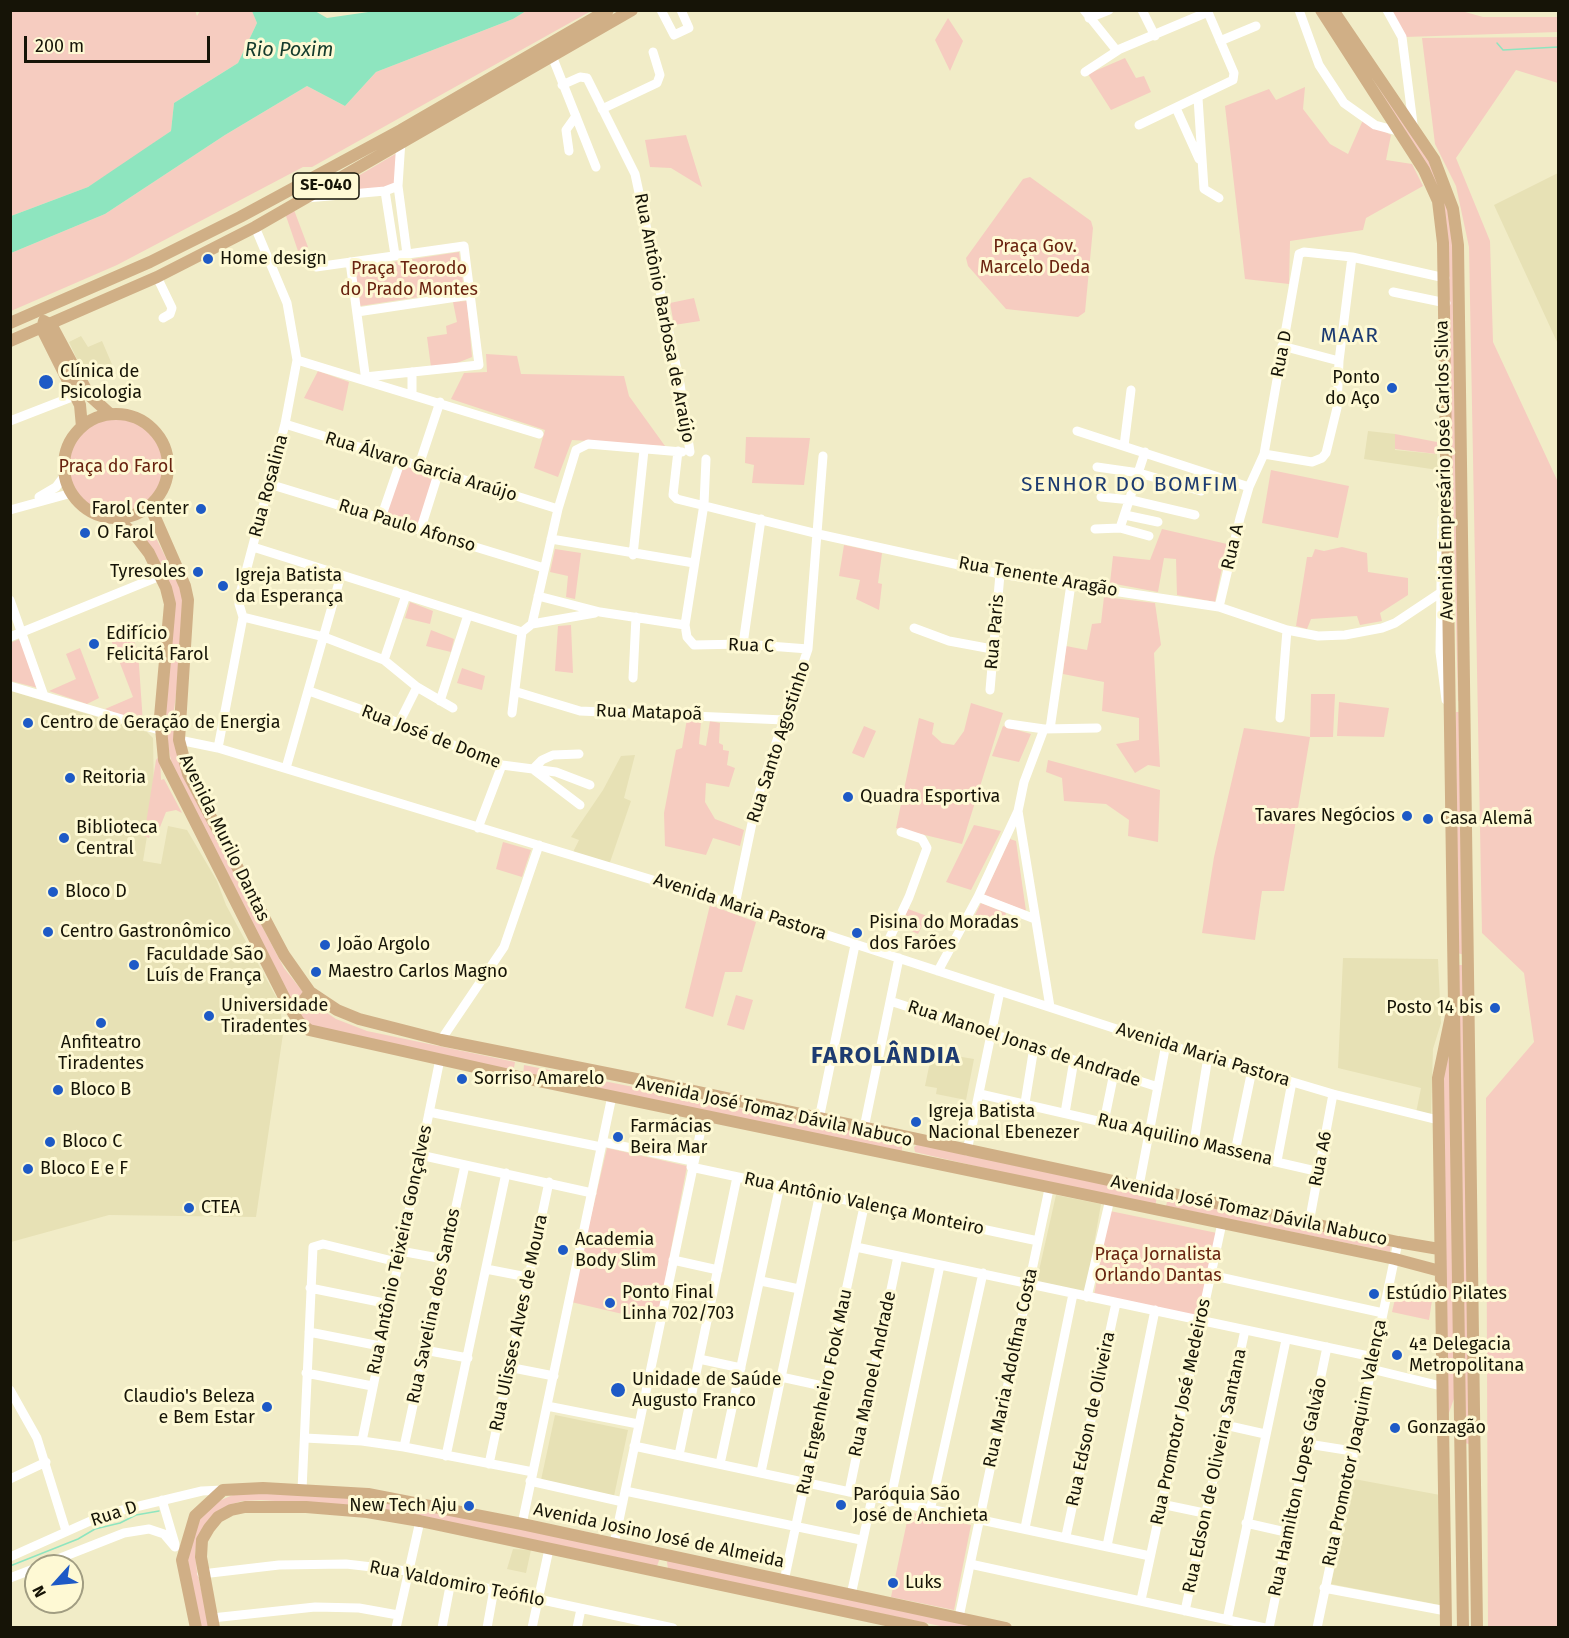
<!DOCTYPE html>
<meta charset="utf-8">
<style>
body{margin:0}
#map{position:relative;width:1569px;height:1638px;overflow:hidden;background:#f1ecc7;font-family:"Fira Sans",sans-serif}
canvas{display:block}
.frame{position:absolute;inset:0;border:12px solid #161407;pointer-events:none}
.north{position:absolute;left:24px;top:1554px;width:60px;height:60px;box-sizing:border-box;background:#fef9d4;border:2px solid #a19d82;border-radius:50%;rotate:243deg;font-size:16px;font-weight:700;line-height:24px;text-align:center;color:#161407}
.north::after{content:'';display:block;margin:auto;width:21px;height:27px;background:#1e5ac6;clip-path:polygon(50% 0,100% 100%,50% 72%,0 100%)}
.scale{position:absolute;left:24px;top:36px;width:186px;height:27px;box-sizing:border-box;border:3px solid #161407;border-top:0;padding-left:8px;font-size:18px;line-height:21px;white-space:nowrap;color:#161407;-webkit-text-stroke:4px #fef9d4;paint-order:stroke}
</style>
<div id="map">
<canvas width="1569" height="1638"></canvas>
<div class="frame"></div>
<div class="north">N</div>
<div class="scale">200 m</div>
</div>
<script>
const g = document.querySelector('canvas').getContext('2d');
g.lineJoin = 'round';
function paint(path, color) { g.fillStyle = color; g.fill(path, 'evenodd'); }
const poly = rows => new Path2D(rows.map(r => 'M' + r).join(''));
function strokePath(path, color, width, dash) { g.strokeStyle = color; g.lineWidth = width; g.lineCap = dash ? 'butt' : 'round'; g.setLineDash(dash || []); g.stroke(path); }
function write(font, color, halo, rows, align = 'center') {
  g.font = font + ' "Fira Sans",sans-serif'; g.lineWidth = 6; g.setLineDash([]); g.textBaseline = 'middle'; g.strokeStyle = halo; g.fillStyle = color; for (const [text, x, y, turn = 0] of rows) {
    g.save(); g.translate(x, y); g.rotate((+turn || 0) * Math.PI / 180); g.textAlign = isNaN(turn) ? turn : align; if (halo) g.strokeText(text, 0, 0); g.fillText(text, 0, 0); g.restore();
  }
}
paint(poly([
 [1558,173,1558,344,1494,205],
 [81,336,88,347,102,341,114,369,86,379,69,342],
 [1368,431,1395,434,1395,450,1437,454,1438,470,1364,459],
 [11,691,147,732,153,738,154,793,143,861,161,864,168,826,187,830,217,881,226,905,280,1004,283,1034,256,1217,109,1215,11,1242],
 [635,755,624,798,631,801,609,865,573,852,579,840,571,837,603,790,621,756],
 [1343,958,1438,959,1441,1023,1433,1049,1431,1116,1416,1113,1421,1088,1338,1068],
 [932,1052,974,1059,966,1100,936,1094,937,1088,925,1086],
 [1056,1195,1101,1204,1085,1295,1036,1284],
 [555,1415,628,1430,614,1496,541,1480],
 [1354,1479,1440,1495,1440,1605,1331,1584],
 [513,1549,531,1550,526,1573,507,1569]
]), '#e7e1b5');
paint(poly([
 [195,10,197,16,200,11,252,10,257,23,238,63,174,103,171,131,129,161,88,187,11,216,10,11],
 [1458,10,1483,17,1558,17,1558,32,1405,37,1390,11],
 [526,11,591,11,312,167,303,167,117,265,11,311,11,253,105,214,225,135,307,86,345,106,376,72,513,19],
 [1331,11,1432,160,1451,211,1456,283,1462,702,1458,701,1446,219,1432,175],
 [948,18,963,41,950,71,935,40],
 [1558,37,1558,83,1516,70,1456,158,1490,241,1493,342,1558,482,1558,1627,1488,1628,1486,1098,1534,1042,1524,973,1482,933,1469,247,1456,186,1435,144,1422,38],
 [1125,58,1136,78,1144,76,1151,92,1111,110,1088,74],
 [1305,87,1303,109,1330,144,1348,154,1363,120,1391,135,1386,160,1412,164,1423,186,1366,218,1363,230,1290,241,1289,284,1245,279,1225,106,1269,89,1276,100],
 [686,135,702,187,671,168,650,167,645,140],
 [397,153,396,181,390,189,331,192],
 [1030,177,1091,221,1093,228,1085,312,1078,317,1006,309,968,266,966,258,1023,179],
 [294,210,308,247,298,251,286,216],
 [459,252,464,290,360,306,354,268],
 [694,298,700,321,674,325,670,303],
 [467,301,472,357,452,365,431,367,427,337,447,334,446,326,457,322,453,302],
 [486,354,517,356,521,374,624,376,629,396,665,446,572,440,558,477,534,468,545,430,451,399,464,373,487,372],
 [318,371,349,382,343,411,304,398],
 '64 466a52 52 0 1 1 104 0a52 52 0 1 1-104 0Z',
 [1395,434,1437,442,1437,454,1395,449],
 [746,437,810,438,804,485,752,483,754,465,745,463],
 [403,463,436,473,419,527,384,516],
 [1271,470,1349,486,1338,538,1262,523],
 [132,527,153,532,179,584,185,602,185,627,174,710,174,735,184,777,284,968,303,992,304,998,291,1002,173,771,163,720,175,605],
 [1162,529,1227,544,1215,602,1177,595,1176,559,1164,558,1158,592,1110,583,1113,556,1150,560],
 [844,545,882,553,878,583,882,584,879,610,856,599,860,580,839,576],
 [1342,547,1367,553,1368,572,1408,578,1408,595,1380,613,1382,621,1360,625,1357,616,1311,619,1307,629,1296,626,1307,557,1312,557,1315,549,1324,551],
 [555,549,581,553,575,599,566,597,568,576,550,572],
 [1104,597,1155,603,1161,645,1154,653,1160,767,1148,765,1135,773,1116,744,1139,740,1139,718,1102,711,1104,682,1063,674,1066,646,1087,650,1092,624,1101,623],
 [410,602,433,611,430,624,405,618],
 [127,624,138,651,143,723,105,709,133,697,108,632],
 [571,625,573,673,555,671,558,626],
 [431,630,454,639,451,652,426,646],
 [20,639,38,688,11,681,10,643],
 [80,648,99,698,87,704,49,691,76,679,66,654],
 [462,668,485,676,482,690,457,683],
 [1311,694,1335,694,1333,737,1310,737,1284,891,1262,891,1255,940,1202,933,1214,857,1244,728,1310,737],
 [1339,702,1389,708,1384,737,1337,736],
 [971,703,1003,713,962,844,896,828,919,718,934,723,932,734,942,743,954,745,964,731],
 [1456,712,1463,712,1465,955,1457,953],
 [687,719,701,721,699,744,706,746,710,721,720,723,719,743,723,745,723,750,729,751,727,765,735,768,729,787,706,783,705,802,715,819,744,830,740,846,713,838,706,855,665,846,664,813,676,750,682,748],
 [864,726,876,731,864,758,852,753],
 [1003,726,1031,734,1019,762,992,756],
 [160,755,161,780,164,779,182,813,176,810,166,812,160,827,152,830,149,838,144,836,156,760],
 [1048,760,1160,790,1158,842,1128,836,1129,820,1106,804,1064,801,1062,778,1046,772],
 [974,825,1001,831,971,890,946,882],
 [1010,839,1016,841,1026,911,984,895],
 [503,842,531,850,522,877,496,869],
 [981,903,1006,913,1002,927,974,917],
 [710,905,756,922,742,972,725,972,713,1017,685,1008],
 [908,909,927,916,918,934,901,926],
 [1458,965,1463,965,1472,1445,1465,1443],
 [736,995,753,1000,744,1030,727,1025],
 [311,1002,336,1019,367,1031,515,1062,513,1073,313,1030,297,1014],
 [1451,1028,1457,1390,1445,1424,1441,1076],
 [524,1065,902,1141,902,1151,523,1076],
 [918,1144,1157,1195,1155,1208,915,1152,914,1147],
 [607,1148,687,1166,657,1322,571,1302],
 [1168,1198,1391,1244,1390,1252,1166,1206],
 [1110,1211,1217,1233,1197,1317,1094,1295],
 [1398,1286,1433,1294,1429,1320,1392,1312],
 [242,1491,361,1497,361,1507,261,1500,242,1501,229,1505,198,1537,195,1552,197,1572,210,1627,201,1627,186,1552,197,1521,212,1504],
 [375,1498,660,1558,657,1566,371,1508,369,1504],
 [909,1512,971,1525,954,1610,891,1597],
 [671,1558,991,1627,945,1627,668,1569,667,1562]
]), '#f6ccc0');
paint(poly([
 [382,10,526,11,513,19,376,72,345,106,307,86,225,135,105,214,11,253,11,216,88,187,171,131,174,103,238,63,257,23,252,11,315,11,327,18]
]), '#8ee5bf');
strokePath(poly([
 [1497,43,1503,50,1558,47],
 [10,1566,78,1539,95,1529,120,1523,136,1515,159,1511]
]), '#8ee5bf', 1.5);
strokePath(poly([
 [661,10,674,35,689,28,681,10],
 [1084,10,1117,51],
 [1142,10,1155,36],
 [1299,10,1319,65,1344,103,1375,125,1401,132],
 [1387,10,1402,37,1413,124],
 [1089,18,1109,10],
 [1220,41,1256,26],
 [552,56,596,167],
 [1085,72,1120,49,1208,12],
 [562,85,580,77,587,78,635,174,680,384,690,452],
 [1198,98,1204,189,1219,198],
 [1176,108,1199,159],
 [602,109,657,83,660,75,653,52],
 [1139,125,1233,80,1234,73,1207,10],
 [401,140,398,186,407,254],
 [569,151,566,130,576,116],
 [385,191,395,255],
 [307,198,385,191,398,186],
 [350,262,366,381],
 [316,267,464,246,479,365,365,377],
 [157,277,172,308,170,314,163,318],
 [1393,292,1446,303],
 [357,312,470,295],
 [1282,346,1339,361],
 [297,360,539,434],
 [412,394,412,372],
 [10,421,77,395],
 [285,424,558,509],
 [1077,431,1249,487],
 [1124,446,1131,390],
 [678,451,673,495,677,499,818,534,1000,574,1219,607,1287,630,1318,636,1345,635,1382,628,1395,623,1440,593],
 [1264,454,1312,462,1322,458,1326,453,1337,408,1339,361,1352,257],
 [706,459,704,504,685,625,687,637,694,645,743,644,808,649],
 [419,465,440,402],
 [1097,467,1139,473,1201,491],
 [269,484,544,568],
 [39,497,56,487,65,475],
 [1101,497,1131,500,1195,515],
 [10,510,72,493],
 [1125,515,1158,522],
 [381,518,401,460],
 [1442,519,1440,652,1446,700],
 [421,528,439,471],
 [1120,528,1149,536],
 [1095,529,1120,528,1145,452],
 [551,539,694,563],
 [253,547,522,632],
 [633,555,644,450],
 [538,596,600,612,685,625],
 [10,600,44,696],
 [1219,607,1240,518,1249,487,1264,454,1299,254,1304,252,1352,257,1445,278],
 [243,617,324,637,384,660,417,687,453,708],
 [532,624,595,613],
 [914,628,949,641,992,649],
 [10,637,160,576],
 [743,644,761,519],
 [384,660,406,595],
 [633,678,636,617],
 [10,686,159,730],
 [990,690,1000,574],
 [309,691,399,723,502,765,556,772,590,785],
 [517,692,580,711,784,720],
 [440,701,468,615],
 [512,713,522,632,532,624,558,509,576,450,588,444,682,452],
 [1280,718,1287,630],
 [399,723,417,687],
 [1009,724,1044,729,1097,728],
 [1050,729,1071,584],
 [179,740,218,748,735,905,1135,1035,1333,1094,1438,1120],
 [218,748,243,617,239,604,240,594,285,424,297,360,287,303,255,227],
 [286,768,341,575],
 [533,769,542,760,553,755,579,754],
 [534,770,580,805],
 [1018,811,1050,1007],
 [478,828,502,765],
 [978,897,1035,919],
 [735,905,757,799,808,649,823,456],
 [883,952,909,897,927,848,922,839,901,832],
 [938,971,978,897,1018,811,1024,782,1044,729],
 [890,1001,1158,1087],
 [441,1040,504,947,539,845],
 [980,1094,1320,1172],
 [1025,1103,1034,1047],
 [429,1112,601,1147],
 [1065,1113,1074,1060],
 [819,1119,855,945],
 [1104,1122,1114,1073],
 [864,1128,899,958],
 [603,1142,692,1161],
 [1194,1142,1208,1057],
 [967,1151,1000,991],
 [1235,1152,1252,1070],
 [420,1155,592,1193],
 [1277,1161,1292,1082],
 [691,1167,1038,1241],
 [1139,1186,1166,1044],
 [1309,1223,1333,1094],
 [856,1247,1373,1357],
 [400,1251,444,1259],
 [673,1260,718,1270],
 [486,1269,527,1277],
 [1210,1275,1383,1313],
 [761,1281,799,1289],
 [310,1288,389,1304],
 [1087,1297,1110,1199],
 [309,1332,380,1346],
 [424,1350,468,1358],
 [699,1359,741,1368],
 [508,1367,554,1376],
 [1371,1369,1441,1386],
 [306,1373,372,1386],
 [781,1377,827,1387],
 [10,1390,37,1438,66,1531],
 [547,1406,638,1424],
 [1225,1425,1265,1434],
 [305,1438,362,1441,404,1447,533,1472],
 [362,1441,440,1059],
 [1308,1444,1352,1451],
 [634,1446,1150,1556],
 [404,1447,465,1165],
 [679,1455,737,1177],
 [446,1456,506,1173],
 [489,1464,549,1182],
 [720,1464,780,1185],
 [761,1472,820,1193],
 [10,1479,46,1462],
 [530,1481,623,1502],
 [302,1490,313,1247,323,1244,397,1262],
 [625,1491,861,1540],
 [849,1492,898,1256],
 [162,1500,175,1544],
 [890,1502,940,1265],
 [1161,1504,1204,1513],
 [930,1511,983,1273],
 [1246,1523,1290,1533],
 [522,1524,612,1096],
 [1025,1528,1073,1294],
 [1066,1536,1116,1303],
 [614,1544,704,1115],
 [1107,1546,1155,1310],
 [10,1557,106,1514,202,1491,223,1490],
 [970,1564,1265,1628],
 [40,1566,124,1533,149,1529,164,1534,175,1547],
 [202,1574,279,1565,346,1564,407,1571,673,1628],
 [10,1578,36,1568],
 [784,1581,865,1202],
 [1324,1588,1446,1611],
 [851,1595,872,1498],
 [1141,1600,1222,1223],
 [1185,1611,1245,1330],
 [959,1617,1049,1189],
 [212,1618,315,1607,359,1608,398,1615],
 [1227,1620,1286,1340],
 [396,1628,420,1521],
 [442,1628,451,1581],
 [487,1628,494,1589],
 [532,1628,549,1549],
 [577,1628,581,1609],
 [1269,1628,1327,1347],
 [1317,1628,1398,1242]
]), '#fff', 9);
strokePath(poly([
 [1321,10,1424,170,1438,201,1443,243,1463,1628],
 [1333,10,1434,159,1453,209,1458,245,1477,1628],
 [44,321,42,329,80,405,82,427],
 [45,322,51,324,89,395,110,414],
 [10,323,150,262,240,217,401,130,608,10],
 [10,341,157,277,255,227,632,10],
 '64 466a52 52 0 1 1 104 0a52 52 0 1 1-104 0Z',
 [150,506,185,586,188,600,179,740,188,774,284,955,310,992,337,1010,359,1019,441,1040,651,1082,1398,1242,1439,1249],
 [116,518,136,536,149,553,166,588,170,604,160,717,164,760,288,1005,299,1022,309,1030,519,1077,1395,1259,1440,1271],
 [288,1005,301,1004,310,992],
 [196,1628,182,1560,195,1516,223,1490,263,1488,368,1494,522,1524,1006,1628],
 [214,1628,201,1557,202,1540,209,1528,218,1517,231,1510,245,1507,306,1507,367,1512,420,1521,923,1628],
 [1446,1628,1438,1078,1451,1016]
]), '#d0af86', 12);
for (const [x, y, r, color] of [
 [208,259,6,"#1e5ac6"],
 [46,382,8,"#1e5ac6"],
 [1392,388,6,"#1e5ac6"],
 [201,509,6,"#1e5ac6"],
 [85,533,6,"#1e5ac6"],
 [198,572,6,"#1e5ac6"],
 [223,586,6,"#1e5ac6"],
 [94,644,6,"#1e5ac6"],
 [28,723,6,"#1e5ac6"],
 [70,778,6,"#1e5ac6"],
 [848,797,6,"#1e5ac6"],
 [1407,816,6,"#1e5ac6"],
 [1428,819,6,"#1e5ac6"],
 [64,838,6,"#1e5ac6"],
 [53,892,6,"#1e5ac6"],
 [48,932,6,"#1e5ac6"],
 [857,933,6,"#1e5ac6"],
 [325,945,6,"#1e5ac6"],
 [134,965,6,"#1e5ac6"],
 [316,972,6,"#1e5ac6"],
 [1495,1008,6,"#1e5ac6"],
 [209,1016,6,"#1e5ac6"],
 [101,1023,6,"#1e5ac6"],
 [462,1079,6,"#1e5ac6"],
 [58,1090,6,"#1e5ac6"],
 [916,1122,6,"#1e5ac6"],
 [618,1137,6,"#1e5ac6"],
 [50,1142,6,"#1e5ac6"],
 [28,1169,6,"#1e5ac6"],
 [189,1208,6,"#1e5ac6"],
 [563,1250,6,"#1e5ac6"],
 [1374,1294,6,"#1e5ac6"],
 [610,1303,6,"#1e5ac6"],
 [1397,1355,6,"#1e5ac6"],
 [618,1390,8,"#1e5ac6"],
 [267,1407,6,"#1e5ac6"],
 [1395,1428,6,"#1e5ac6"],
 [841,1505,6,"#1e5ac6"],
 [469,1506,6,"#1e5ac6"],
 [893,1583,6,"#1e5ac6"]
]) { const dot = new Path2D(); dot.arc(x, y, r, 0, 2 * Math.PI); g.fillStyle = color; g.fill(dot); strokePath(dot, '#fef9d4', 2); }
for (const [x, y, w] of [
 [326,186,66]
]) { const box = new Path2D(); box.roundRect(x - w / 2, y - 13, w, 26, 4.5); g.fillStyle = '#fef9d4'; g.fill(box); strokePath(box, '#161407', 1.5); }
write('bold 16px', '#161407', null, [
 ["SE-040",326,186]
]);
write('18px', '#692310', '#fef9d4', [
 ["Praça Gov.",1035,247],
 ["Marcelo Deda",1035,268],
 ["Praça Teorodo",409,269],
 ["do Prado Montes",409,290],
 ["Praça do Farol",116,467],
 ["Praça Jornalista",1158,1255],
 ["Orlando Dantas",1158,1276]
]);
write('18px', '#161407', '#fef9d4', [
 ["Home design",220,259],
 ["Clínica de",60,372],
 ["Psicologia",60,393],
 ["Ponto",1380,378,"right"],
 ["do Aço",1380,399,"right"],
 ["Farol Center",189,509,"right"],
 ["O Farol",97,533],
 ["Tyresoles",186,572,"right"],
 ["Igreja Batista",235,576],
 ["da Esperança",235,597],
 ["Edifício",106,634],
 ["Felicitá Farol",106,655],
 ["Centro de Geração de Energia",40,723],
 ["Reitoria",82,778],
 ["Quadra Esportiva",860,797],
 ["Tavares Negócios",1395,816,"right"],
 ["Casa Alemã",1440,819],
 ["Biblioteca",76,828],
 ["Central",76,849],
 ["Bloco D",65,892],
 ["Pisina do Moradas",869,923],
 ["dos Farões",869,944],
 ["Centro Gastronômico",60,932],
 ["João Argolo",337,945],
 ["Faculdade São",146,955],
 ["Luís de França",146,976],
 ["Maestro Carlos Magno",328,972],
 ["Universidade",221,1006],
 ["Tiradentes",221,1027],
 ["Posto 14 bis",1483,1008,"right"],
 ["Anfiteatro",101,1043,"center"],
 ["Tiradentes",101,1064,"center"],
 ["Sorriso Amarelo",474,1079],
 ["Bloco B",70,1090],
 ["Igreja Batista",928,1112],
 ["Nacional Ebenezer",928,1133],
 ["Farmácias",630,1127],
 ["Beira Mar",630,1148],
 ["Bloco C",62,1142],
 ["Bloco E e F",40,1169],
 ["CTEA",201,1208],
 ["Academia",575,1240],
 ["Body Slim",575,1261],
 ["Ponto Final",622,1293],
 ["Linha 702/703",622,1314],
 ["Estúdio Pilates",1386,1294],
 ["4ª Delegacia",1409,1345],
 ["Metropolitana",1409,1366],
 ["Unidade de Saúde",632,1380],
 ["Augusto Franco",632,1401],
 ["Claudio's Beleza",255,1397,"right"],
 ["e Bem Estar",255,1418,"right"],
 ["Gonzagão",1407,1428],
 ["Paróquia São",853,1495],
 ["José de Anchieta",853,1516],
 ["New Tech Aju",457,1506,"right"],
 ["Luks",905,1583]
], 'left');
write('18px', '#161407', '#fef9d4', [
 ["Rua Antônio Barbosa de Araújo",664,318,79],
 ["Rua D",1282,354,-79],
 ["Rua Álvaro Garcia Araújo",421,467,17],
 ["Avenida Empresário José Carlos Silva",1445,470,-91],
 ["Rua Rosalina",269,486,-75],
 ["Rua Paulo Afonso",407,526,17],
 ["Rua A",1233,547,-77],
 ["Rua Tenente Aragão",1038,577,10],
 ["Rua Paris",995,632,-85],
 ["Rua C",751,646,2],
 ["Rua Matapoã",649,713,2],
 ["Rua José de Dome",431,737,21],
 ["Rua Santo Agostinho",779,742,-72],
 ["Avenida Murilo Dantas",224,838,64],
 ["Avenida Maria Pastora",740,907,18],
 ["Rua Manoel Jonas de Andrade",1024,1044,18],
 ["Avenida Maria Pastora",1203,1055,17],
 ["Avenida José Tomaz Dávila Nabuco",774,1112,12],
 ["Rua Aquilino Massena",1185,1140,13],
 ["Rua A6",1321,1159,-79],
 ["Rua Antônio Valença Monteiro",864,1204,12],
 ["Avenida José Tomaz Dávila Nabuco",1249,1211,12],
 ["Rua Antônio Teixeira Gonçalves",400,1250,-78],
 ["Rua Savelina dos Santos",434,1306,-78],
 ["Rua Ulisses Alves de Moura",519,1323,-78],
 ["Rua Maria Adolfina Costa",1011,1368,-78],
 ["Rua Manoel Andrade",873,1374,-78],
 ["Rua Engenheiro Fook Mau",825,1392,-78],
 ["Rua Promotor José Medeiros",1181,1412,-78],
 ["Rua Edson de Oliveira",1091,1419,-78],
 ["Rua Promotor Joaquim Valença",1355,1443,-78],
 ["Rua Edson de Oliveira Santana",1215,1471,-78],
 ["Rua Hamilton Lopes Galvão",1298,1487,-78],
 ["Rua D",114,1514,-18],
 ["Avenida Josino José de Almeida",659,1536,12],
 ["Rua Valdomiro Teófilo",457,1584,11]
]);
write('italic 20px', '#143b2c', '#fef9d4', [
 ["Rio Poxim",289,50]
]);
g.letterSpacing = '1.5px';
write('21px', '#1d3b71', '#fef9d4', [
 ["MAAR",1350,336],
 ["SENHOR DO BOMFIM",1130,485]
]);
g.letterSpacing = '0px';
g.letterSpacing = '1.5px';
write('bold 24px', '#1d3b71', '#fef9d4', [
 ["FAROLÂNDIA",886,1056]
]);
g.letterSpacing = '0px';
</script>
